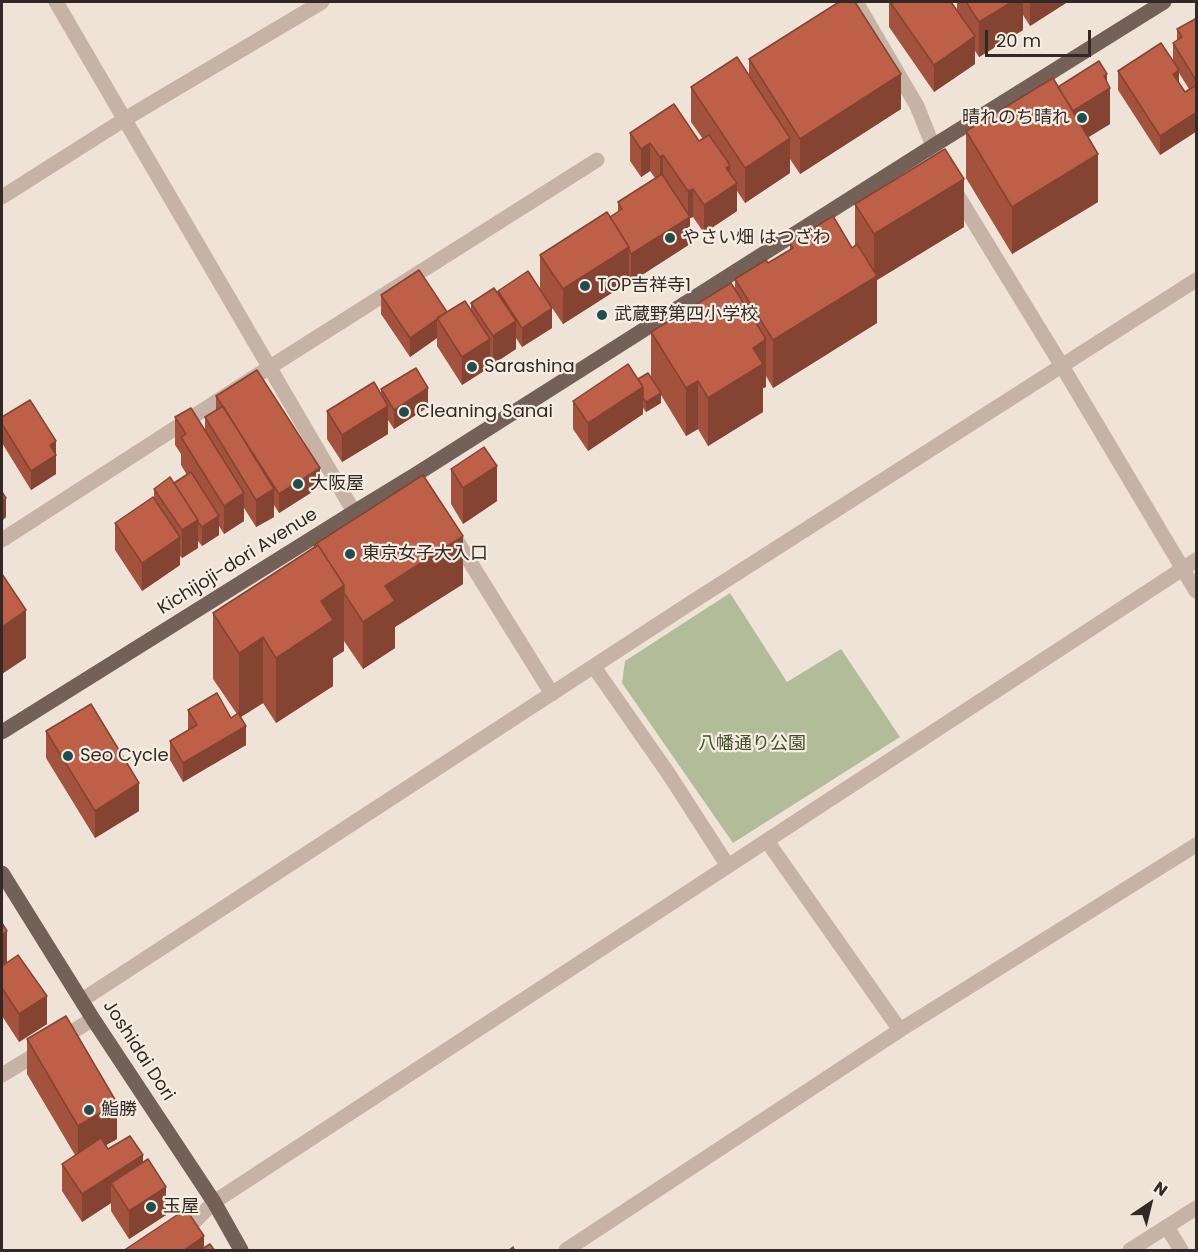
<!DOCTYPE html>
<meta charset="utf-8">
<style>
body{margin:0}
#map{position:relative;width:1198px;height:1252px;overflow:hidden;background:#efe3d8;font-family:Poppins,sans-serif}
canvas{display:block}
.frame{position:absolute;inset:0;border:3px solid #322926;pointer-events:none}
.north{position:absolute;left:1120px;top:1174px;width:60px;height:60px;-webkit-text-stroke:4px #f7eee3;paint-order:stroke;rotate:35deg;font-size:16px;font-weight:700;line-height:24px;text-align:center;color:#322926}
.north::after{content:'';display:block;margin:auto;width:21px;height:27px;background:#322926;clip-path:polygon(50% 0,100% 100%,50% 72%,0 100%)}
.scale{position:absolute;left:985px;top:30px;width:106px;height:27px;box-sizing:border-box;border:3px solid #322926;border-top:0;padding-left:8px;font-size:18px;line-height:21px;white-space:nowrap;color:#322926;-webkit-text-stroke:4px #f7eee3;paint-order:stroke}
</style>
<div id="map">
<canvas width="1198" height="1252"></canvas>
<div class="frame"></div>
<div class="north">N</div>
<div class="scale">20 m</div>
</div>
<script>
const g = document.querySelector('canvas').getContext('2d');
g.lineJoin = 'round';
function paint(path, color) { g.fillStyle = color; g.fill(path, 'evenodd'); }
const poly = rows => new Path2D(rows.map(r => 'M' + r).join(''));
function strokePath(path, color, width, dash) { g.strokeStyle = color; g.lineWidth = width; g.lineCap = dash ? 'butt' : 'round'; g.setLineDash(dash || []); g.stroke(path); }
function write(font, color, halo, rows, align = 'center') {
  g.font = font + ' Poppins,"Noto Sans JP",sans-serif'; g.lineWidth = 4.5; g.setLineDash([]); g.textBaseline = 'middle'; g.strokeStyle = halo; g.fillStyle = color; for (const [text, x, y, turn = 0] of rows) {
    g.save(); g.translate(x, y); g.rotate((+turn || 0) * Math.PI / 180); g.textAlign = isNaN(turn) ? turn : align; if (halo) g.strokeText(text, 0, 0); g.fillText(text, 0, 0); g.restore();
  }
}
paint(poly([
 [730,593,787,682,841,649,900,737,733,843,622,683,625,661]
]), '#b2bc99');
strokePath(poly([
 [56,2,354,512],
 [856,2,917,106,937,156],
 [953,188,1062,366,1196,591],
 [2,197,125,119,322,2],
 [452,533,552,694],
 [2,540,270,367,597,160],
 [594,667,668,773,728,866],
 [767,841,900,1030],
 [82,1000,689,604,1196,280],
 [2,1075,93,1019],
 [1167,1227,1181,1250],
 [153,1250,186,1230,214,1202,1196,560],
 [566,1250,900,1030,1196,845],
 [1130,1250,1196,1208]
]), '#c6b3a5', 15);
strokePath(poly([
 [2,732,354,512,415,475,933,146,1164,2],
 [2,873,93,1019,214,1202,241,1250]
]), '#736058', 15);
paint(poly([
 [889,2,951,2,957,11,957,2,1066,2,1066,3,1030,26,1023,15,1023,30,979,57,975,51,975,64,934,92,889,27],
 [1197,18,1197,131,1160,155,1118,90,1118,71,1173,60,1173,43,1177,40,1177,29],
 [1179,73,1189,89,1185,92,1179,83],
 [749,59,901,109,800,174,790,159,790,173,745,203,737,191,737,211,704,233,693,217,690,218,690,244,631,282,629,278,629,282,563,324,540,290,540,255,610,217,618,212,618,202,655,178,650,171,641,177,630,161,630,133,699,141,703,139,691,122,691,87,749,75],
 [1107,83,1110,124,1088,137,1098,202,1012,254,966,178,966,131,1058,87],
 [855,204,964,227,877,280,877,323,773,388,766,376,766,387,763,388,763,412,708,446,698,429,686,436,661,395,661,403,646,412,643,408,643,414,588,451,573,429,573,401,651,379,651,332,735,291,735,279,768,263,790,250,790,243,852,248,855,245],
 [498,291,552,328,522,347,516,338,516,349,493,364,490,360,490,367,462,385,437,346,437,338,410,357,381,314,381,295,447,312,471,310,471,303,498,294],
 [381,389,428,407,394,429,388,420,388,434,342,462,327,439,327,411,381,394],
 [216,396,320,487,279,513,274,505,274,517,256,527,244,508,244,521,224,534,219,526,219,535,202,546,198,541,198,548,182,558,180,556,180,565,142,591,115,550,115,523,154,498,154,489,174,483,187,475,181,465,181,454,175,445,175,417,205,430,205,417,216,411],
 [2,417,56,441,56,474,31,490,2,443],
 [451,469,497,501,463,524,451,504],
 [314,545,463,584,395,627,395,648,363,669,344,641,344,651,333,658,333,686,276,723,263,703,241,717,246,745,183,782,170,760,170,741,188,730,188,710,231,718,237,714,213,679,213,613,314,547],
 [46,731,139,811,95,838,46,758],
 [7,962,47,1024,19,1042,2,1016,2,988],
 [27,1039,117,1139,106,1145,108,1149,143,1162,166,1215,129,1239,111,1211,111,1203,82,1222,62,1191,62,1164,75,1155,27,1074]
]), '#a3533d');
paint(poly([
 [1012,2,1023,2,1023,30,979,57,979,22],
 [1030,2,1066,2,1066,3,1030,26],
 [975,36,975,64,934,92,934,65],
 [1179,70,1179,89,1173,74],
 [901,74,901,109,800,174,800,139],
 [1107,74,1107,90,1110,88,1110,124,1071,148,1071,112,1104,76],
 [1197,112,1197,131,1160,155,1160,136],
 [790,138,790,173,745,203,745,168],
 [650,143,650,171,641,177,641,149],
 [1098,154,1098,202,1012,254,1012,207],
 [663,155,663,183,660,185,660,157],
 [730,165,730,188,737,183,737,211,704,233,704,205,726,168],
 [964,179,964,227,877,280,877,323,773,388,773,340,874,278,874,234],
 [693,189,693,217,690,218,690,244,631,282,631,254,688,218,688,191],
 [629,247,629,282,563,324,563,289],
 [552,308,552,328,522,347,522,328],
 [437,319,437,338,410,357,410,338],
 [516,321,516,349,493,364,493,336],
 [490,339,490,367,462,385,462,357],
 [766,339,766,387,763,388,763,412,708,446,708,398,753,348],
 [698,381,698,429,686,436,686,388],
 [643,387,643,414,588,451,588,423],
 [428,388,428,407,394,429,394,410],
 [661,393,661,403,646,412,646,402],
 [388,406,388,434,342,462,342,435],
 [56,441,56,474,31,490,31,471,50,445],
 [497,466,497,501,463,524,463,488],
 [320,468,320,487,279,513,279,494],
 [274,489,274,517,256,527,256,500],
 [244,493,244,521,224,534,224,506],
 [6,498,6,517,2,521,2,501],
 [219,516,219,535,202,546,202,527],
 [198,520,198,548,182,558,182,530],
 [463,536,463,584,395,627,395,648,363,669,363,622,385,586],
 [180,537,180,565,142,591,142,563],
 [344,585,344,651,333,658,333,686,276,723,276,658,321,601],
 [26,610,26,658,2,674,2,627],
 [263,637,263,703,239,718,239,653],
 [246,726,246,745,183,782,183,763],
 [139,783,139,811,95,838,95,811],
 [7,931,7,967,2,970,2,935],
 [47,996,47,1024,19,1042,19,1014],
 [117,1103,117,1139,78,1161,78,1126],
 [143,1155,143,1182,111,1183,111,1203,82,1222,82,1194],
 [166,1187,166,1215,129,1239,129,1211],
 [204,1236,204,1251,183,1251]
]), '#854332');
const building = poly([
 [839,2,855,2,901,74,800,139,749,59,839,2],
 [890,2,951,2,975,36,934,65,890,2],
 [966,2,1012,2,979,22,966,2],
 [1197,18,1197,82,1173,43,1182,37,1177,29,1197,18],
 [1161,43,1179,70,1173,74,1185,92,1195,86,1197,88,1197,112,1160,136,1118,71,1161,43],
 [737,57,790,138,745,168,691,87,737,57],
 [1099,61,1107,74,1104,76,1110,88,1073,111,1058,87,1099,61],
 [1053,78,1098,154,1012,207,966,131,1053,78],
 [674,104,699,141,709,135,730,165,726,168,737,183,704,205,693,189,688,191,663,155,660,157,650,143,641,149,630,133,674,104],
 [945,149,964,179,874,234,855,204,945,149],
 [662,174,690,217,631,254,629,250,629,247,610,217,622,209,618,202,662,174],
 [607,212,629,247,563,289,540,255,607,212],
 [833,216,852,248,857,244,877,276,773,340,735,279,766,260,768,263,793,248,790,243,833,216],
 [419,270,447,312,410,338,381,295,419,270],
 [528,271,552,308,522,328,498,291,528,271],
 [731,283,766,339,753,348,763,364,708,398,698,381,686,388,651,332,731,283],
 [494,288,516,321,493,336,471,303,494,288],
 [465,301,490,339,462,357,437,318,465,301],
 [628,364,643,387,588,423,573,401,628,364],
 [416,368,428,388,394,410,381,389,416,368],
 [257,370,320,468,279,494,216,396,257,370],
 [648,373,661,393,646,402,643,398,643,387,638,379,648,373],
 [374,382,388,406,342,435,327,411,374,382],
 [30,400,56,441,50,445,56,455,31,471,2,424,2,417,30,400],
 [223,406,274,489,256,500,205,417,223,406],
 [191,408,244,493,224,506,181,437,186,434,175,417,191,408],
 [484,447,497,466,463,488,451,469,484,447],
 [191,472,219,516,202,527,198,522,198,520,174,483,191,472],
 [423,475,463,536,385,586,395,601,363,622,344,593,344,585,318,545,315,547,314,545,423,475],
 [170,477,198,520,182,530,154,489,170,477],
 [2,492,6,498,2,501,2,492],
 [153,497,180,537,142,563,115,523,153,497],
 [318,545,344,585,321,601,333,620,276,658,263,637,239,653,213,613,318,545],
 [2,574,26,610,2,627,2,574],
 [217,693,231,718,238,713,246,726,183,763,170,741,197,725,188,710,217,693],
 [91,704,139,783,95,811,46,731,91,704],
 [2,923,7,931,2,935,2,923],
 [18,955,47,996,19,1014,2,988,2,966,18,955],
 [66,1016,117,1103,78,1126,27,1039,66,1016],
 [130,1136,143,1155,82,1194,62,1164,101,1138,108,1149,130,1136],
 [148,1159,166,1187,129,1211,111,1183,148,1159],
 [186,1209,204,1236,183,1251,123,1251,186,1209],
 [210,1244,215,1251,199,1251,210,1244],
 [513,1247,515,1251,508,1251,513,1247]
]);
paint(building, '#be6047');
strokePath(building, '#854332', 1.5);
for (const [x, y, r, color] of [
 [1082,118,6,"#1e4e50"],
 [670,238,6,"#1e4e50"],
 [585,286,6,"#1e4e50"],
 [602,315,6,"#1e4e50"],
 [472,367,6,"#1e4e50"],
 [404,412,6,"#1e4e50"],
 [298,484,6,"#1e4e50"],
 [350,554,6,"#1e4e50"],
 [68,756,6,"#1e4e50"],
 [89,1110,6,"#1e4e50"],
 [151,1207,6,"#1e4e50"]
]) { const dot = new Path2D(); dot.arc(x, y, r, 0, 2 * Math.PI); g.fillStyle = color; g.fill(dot); strokePath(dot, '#f7eee3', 2); }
write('18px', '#322926', '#f7eee3', [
 ["晴れのち晴れ",1070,118,"right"],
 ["やさい畑 はつざわ",682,238],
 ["TOP吉祥寺1",597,286],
 ["武蔵野第四小学校",614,315],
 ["Sarashina",484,367],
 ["Cleaning Sanai",416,412],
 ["大阪屋",310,484],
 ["東京女子大入口",362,554],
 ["Seo Cycle",80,756],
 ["鮨勝",101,1110],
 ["玉屋",163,1207]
], 'left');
write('18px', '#322926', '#f7eee3', [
 ["Kichijoji-dori Avenue",238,562,-32],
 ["Joshidai Dori",138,1051,57]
]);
write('18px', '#434e2b', '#f7eee3', [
 ["八幡通り公園",752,744]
]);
</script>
